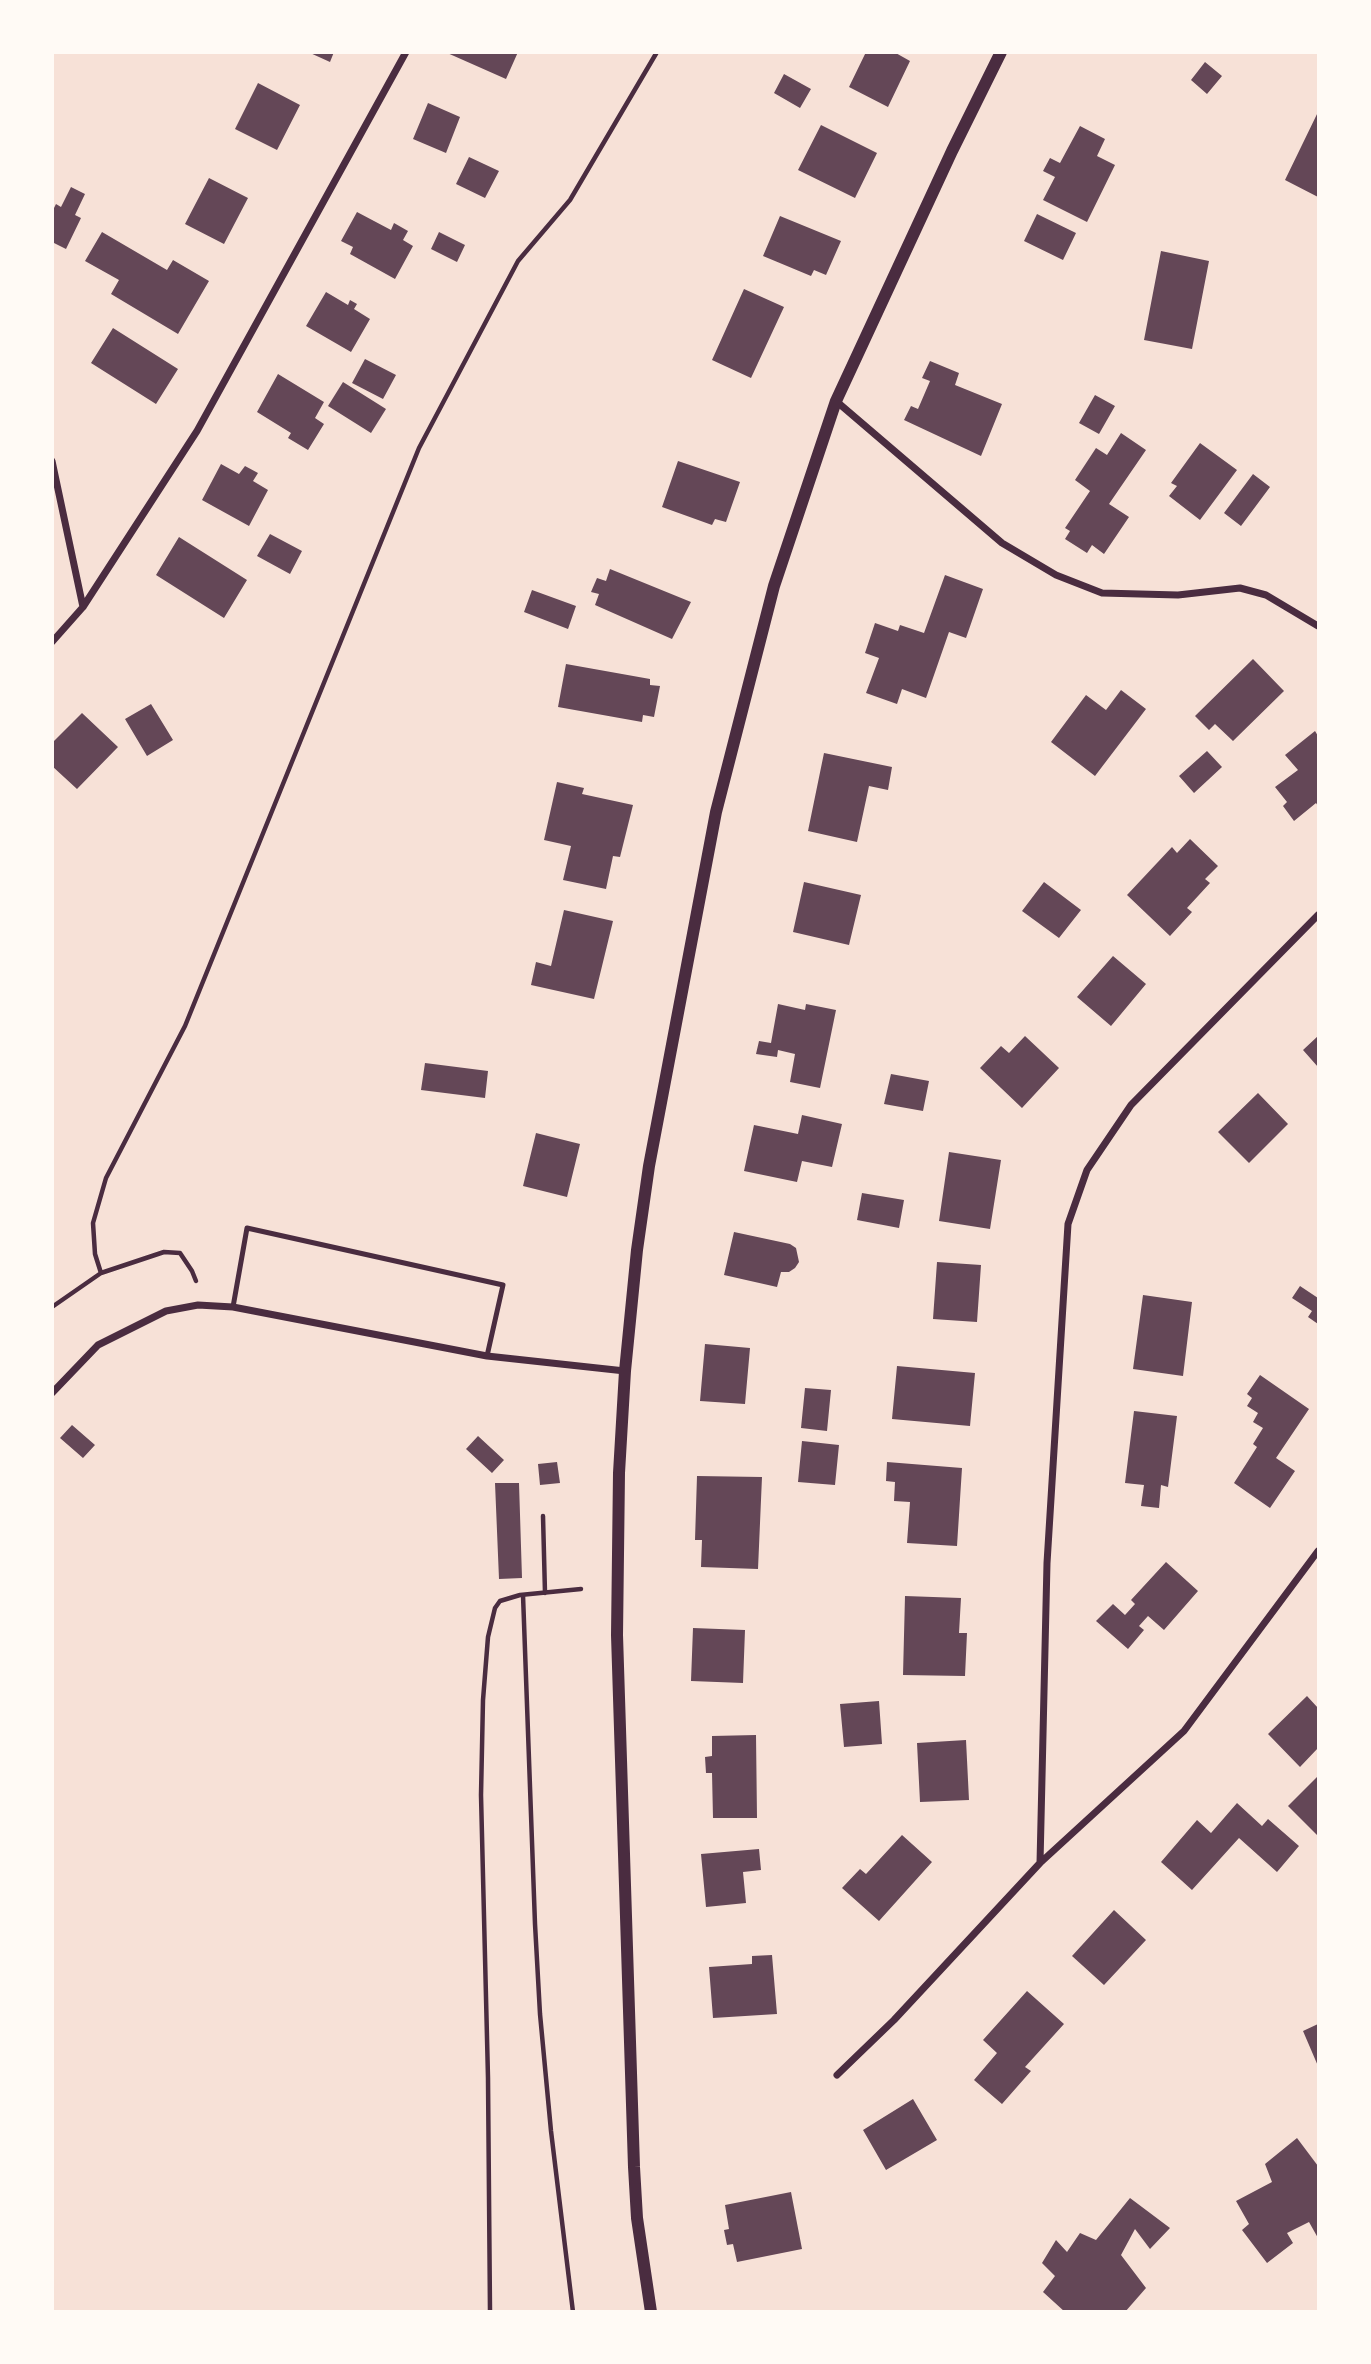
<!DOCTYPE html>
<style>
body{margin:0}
#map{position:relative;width:1371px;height:2364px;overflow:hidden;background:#f7e1d7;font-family:"DejaVu Sans",sans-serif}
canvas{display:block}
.frame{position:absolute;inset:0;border:54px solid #fffaf5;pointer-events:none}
</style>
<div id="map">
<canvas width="1371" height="2364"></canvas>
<div class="frame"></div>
</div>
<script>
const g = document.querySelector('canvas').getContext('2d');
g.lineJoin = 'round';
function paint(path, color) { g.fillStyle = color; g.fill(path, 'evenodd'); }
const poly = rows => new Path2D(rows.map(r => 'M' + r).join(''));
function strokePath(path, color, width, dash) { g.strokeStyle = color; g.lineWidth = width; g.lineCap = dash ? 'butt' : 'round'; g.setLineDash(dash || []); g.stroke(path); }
paint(poly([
 [308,52,334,52,330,62],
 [445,52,518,52,506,79],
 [866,52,894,52,910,61,888,107,849,87],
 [1205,62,1222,76,1207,94,1191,80],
 [784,74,811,89,800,108,774,93],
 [258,83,300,105,277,150,235,129],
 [428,103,460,117,446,153,413,139],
 [1318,112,1318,197,1285,180],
 [821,125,877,153,855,198,798,170],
 [1080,126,1105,139,1097,156,1115,165,1087,222,1043,200,1055,177,1043,171,1050,158,1060,163],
 [469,157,499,171,485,198,456,184],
 [209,178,248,198,224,244,185,224],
 [71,187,85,194,75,215,81,218,66,249,52,242,52,212,56,204,61,207],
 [357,212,391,230,394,223,408,231,403,240,413,246,395,279,350,254,353,247,341,241],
 [1037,214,1076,233,1063,260,1024,241],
 [780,216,841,241,826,275,814,270,811,276,763,256],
 [102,232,167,270,173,260,209,281,178,334,111,294,119,280,85,261],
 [439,232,465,245,457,262,431,249],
 [1161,251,1209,261,1192,349,1144,340],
 [744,289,784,307,751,378,712,360],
 [326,292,348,305,350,300,357,304,354,309,370,319,351,352,306,326],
 [113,328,178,369,156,404,91,363],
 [365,359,396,375,383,399,352,383],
 [930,361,959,373,955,385,1002,404,981,456,904,420,911,406,918,409,930,381,922,378],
 [278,374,324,402,315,418,324,424,308,450,288,438,291,433,257,412],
 [343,382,386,409,371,433,328,406],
 [1095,395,1115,406,1099,434,1079,423],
 [1121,433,1146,450,1109,504,1129,517,1104,554,1092,545,1087,553,1065,539,1070,531,1065,528,1090,491,1075,480,1096,448,1107,455],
 [1200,443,1237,470,1200,520,1169,496,1177,486,1171,483],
 [678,461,740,482,726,522,715,519,712,525,662,507],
 [221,464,239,474,245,466,258,473,253,481,268,490,249,526,202,500],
 [1253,474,1270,487,1241,526,1224,513],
 [270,534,302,551,290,574,257,556],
 [179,537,247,580,224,618,156,575],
 [610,569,691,602,672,639,595,605,599,594,591,592,597,578,606,581],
 [945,575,983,589,966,638,949,632,926,698,902,689,897,704,866,693,879,658,865,653,875,623,898,631,900,625,924,633],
 [532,590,576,606,568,629,524,612],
 [1253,659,1284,691,1233,741,1215,724,1209,730,1195,716],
 [566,664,650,679,650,685,660,686,654,717,643,715,642,722,558,707],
 [1121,690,1146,709,1095,776,1051,742,1086,695,1106,710],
 [151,704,173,740,147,756,125,719],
 [82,713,118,747,77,789,52,766,52,743],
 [1315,731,1318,736,1318,806,1316,803,1294,821,1283,806,1287,802,1275,787,1298,770,1285,755],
 [1207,751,1222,767,1194,793,1179,776],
 [824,753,892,767,888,790,869,786,857,842,808,831],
 [557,782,584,788,582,794,633,805,620,857,613,856,606,889,563,880,571,846,544,840],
 [1190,839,1218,866,1205,879,1210,883,1187,908,1192,912,1170,936,1127,895,1172,847,1177,853],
 [804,882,861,895,849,945,793,932],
 [1044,882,1081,910,1059,938,1022,911],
 [564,910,613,921,594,999,531,985,536,962,551,966],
 [1113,956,1146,984,1111,1026,1077,997],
 [778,1004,805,1010,806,1004,836,1010,820,1088,790,1082,795,1054,778,1050,777,1057,756,1054,759,1041,771,1043],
 [1025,1036,1059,1068,1022,1108,980,1068,1001,1046,1009,1053],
 [1318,1036,1318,1067,1303,1050],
 [425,1063,488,1071,485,1098,421,1090],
 [891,1074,929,1081,923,1111,884,1104],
 [1258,1093,1288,1124,1249,1163,1218,1132],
 [802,1115,842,1124,832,1167,802,1161,797,1182,744,1171,754,1125,798,1134],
 [536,1133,580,1144,567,1197,523,1186],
 [949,1152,1001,1160,990,1229,939,1221],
 [862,1193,904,1200,899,1228,857,1220],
 [734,1232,790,1244,796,1248,799,1262,795,1268,789,1272,781,1272,777,1287,724,1275],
 [937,1262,981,1265,977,1322,933,1319],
 [1300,1286,1318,1298,1318,1324,1308,1317,1312,1311,1292,1298],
 [1143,1295,1192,1302,1183,1376,1133,1369],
 [705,1344,750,1348,745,1404,700,1401],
 [897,1366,975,1373,970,1426,892,1419],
 [1260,1375,1309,1409,1276,1458,1295,1471,1270,1508,1234,1483,1257,1447,1253,1444,1263,1428,1253,1422,1258,1413,1247,1406,1252,1398,1247,1394],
 [805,1388,831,1390,827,1431,801,1428],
 [1134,1411,1177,1416,1168,1487,1161,1485,1159,1508,1141,1506,1144,1485,1125,1483],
 [72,1425,95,1445,83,1458,60,1438],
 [478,1436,504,1460,492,1473,466,1449],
 [802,1441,839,1445,835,1485,798,1482],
 [557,1462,560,1483,540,1485,538,1464],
 [887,1462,962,1468,957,1546,907,1543,910,1502,894,1501,895,1482,886,1481],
 [697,1476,762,1477,758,1569,701,1567,702,1540,695,1540],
 [495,1483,519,1483,522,1578,499,1579],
 [1166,1562,1198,1591,1164,1630,1148,1616,1139,1626,1144,1630,1128,1649,1096,1621,1113,1604,1125,1615,1135,1604,1131,1600],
 [905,1596,961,1598,959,1633,967,1633,965,1676,903,1675],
 [693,1628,745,1630,743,1683,691,1681],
 [1307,1696,1318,1708,1318,1748,1300,1767,1268,1734],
 [879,1701,882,1744,844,1747,840,1704],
 [756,1735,757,1818,713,1818,712,1773,706,1773,705,1757,712,1756,712,1736],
 [966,1740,969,1800,920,1802,917,1743],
 [1317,1777,1318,1833,1317,1835,1288,1806],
 [1237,1803,1262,1826,1268,1819,1299,1846,1277,1872,1239,1838,1192,1890,1161,1862,1197,1820,1211,1833],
 [902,1835,932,1862,879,1921,842,1888,860,1869,866,1874],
 [759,1849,761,1870,743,1872,746,1903,706,1907,701,1854],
 [1114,1910,1146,1940,1104,1985,1072,1956],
 [772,1955,777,2014,713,2018,709,1967,752,1964,752,1956],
 [1027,1991,1064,2024,1025,2067,1031,2071,1002,2104,974,2080,997,2053,983,2040],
 [1318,2024,1318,2066,1303,2031],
 [913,2099,937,2140,886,2170,863,2130],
 [1297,2138,1318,2166,1318,2238,1309,2222,1287,2233,1293,2243,1267,2263,1242,2230,1249,2224,1236,2201,1272,2182,1265,2164],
 [791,2192,802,2249,737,2262,733,2244,727,2245,724,2230,729,2229,725,2205],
 [1130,2198,1170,2228,1150,2249,1135,2229,1121,2255,1146,2288,1125,2312,1065,2312,1043,2292,1055,2276,1042,2263,1056,2240,1067,2252,1080,2233,1096,2240]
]), '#644757');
strokePath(poly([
 [101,1273,95,1254,93,1223,106,1178,185,1026,419,448,518,261,570,200,657,52],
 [52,1307,101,1273,164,1252,180,1253,192,1271,196,1281],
 [543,1516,545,1593],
 [523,1595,535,1924,540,2014,551,2131,573,2312],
 [490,2312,488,2078,481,1795,483,1700,488,1637,495,1608,500,1601,520,1595,581,1589]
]), '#4a2c40', 4.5);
strokePath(poly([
 [233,1307,247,1228,503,1285,487,1356]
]), '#4a2c40', 5);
strokePath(poly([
 [836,401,1002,543,1056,575,1102,593,1178,595,1240,588,1266,595,1318,626],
 [52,461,83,607],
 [52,642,83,607,197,431,406,52],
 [52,1393,98,1345,166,1311,198,1305,233,1307,487,1356,625,1371],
 [1040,1863,1047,1563,1068,1224,1087,1170,1131,1105,1318,915],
 [837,2075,894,2020,1040,1863,1184,1731,1318,1551]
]), '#4a2c40', 7);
strokePath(poly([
 [651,2312,637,2218,634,2167,617,1635,619,1473,625,1371,637,1250,649,1166,716,812,774,586,836,401,952,151,1001,52]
]), '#4a2c40', 12);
</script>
